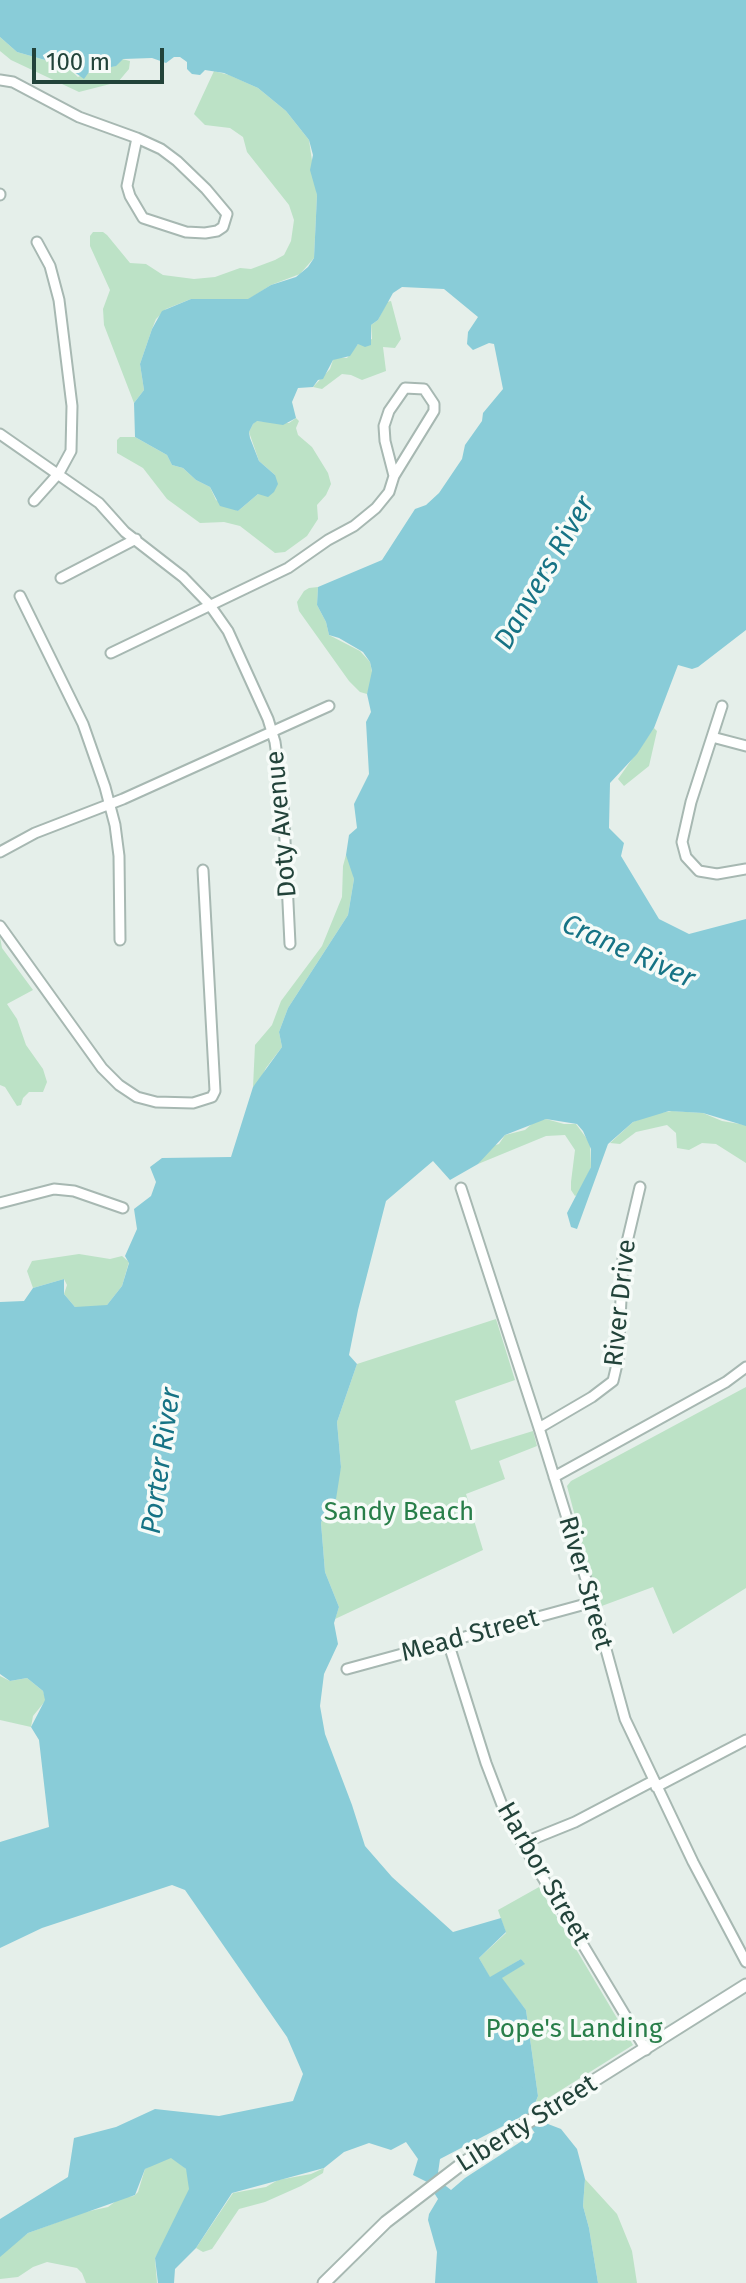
<!DOCTYPE html>
<style>
body{margin:0}
#map{position:relative;width:746px;height:2283px;overflow:hidden;background:#e5efea;font-family:"Fira Sans",sans-serif}
canvas{display:block}
.scale{position:absolute;left:32px;top:48px;width:132px;height:36px;box-sizing:border-box;border:4px solid #22433a;border-top:0;padding-left:10px;font-size:24px;line-height:28px;white-space:nowrap;color:#22433a;-webkit-text-stroke:6px #f6fbf8;paint-order:stroke}
</style>
<div id="map">
<canvas width="746" height="2283"></canvas>
<div class="scale">100 m</div>
</div>
<script>
const g = document.querySelector('canvas').getContext('2d');
g.lineJoin = 'round';
function paint(path, color) { g.fillStyle = color; g.fill(path, 'evenodd'); }
const poly = rows => new Path2D(rows.map(r => 'M' + r).join(''));
function strokePath(path, color, width, dash) { g.strokeStyle = color; g.lineWidth = width; g.lineCap = dash ? 'butt' : 'round'; g.setLineDash(dash || []); g.stroke(path); }
function write(font, color, halo, rows, align = 'center') {
  g.font = font + ' "Fira Sans",sans-serif'; g.lineWidth = 7; g.setLineDash([]); g.textBaseline = 'middle'; g.strokeStyle = halo; g.fillStyle = color; for (const [text, x, y, turn = 0] of rows) {
    g.save(); g.translate(x, y); g.rotate((+turn || 0) * Math.PI / 180); g.textAlign = isNaN(turn) ? turn : align; if (halo) g.strokeText(text, 0, 0); g.fillText(text, 0, 0); g.restore();
  }
}
paint(poly([
 [0,37,17,52,66,66,78,77,88,72,115,66,122,59,130,61,129,69,118,82,79,92,11,60,0,51],
 [214,71,229,75,258,88,286,111,309,140,317,195,314,258,300,274,271,285,249,299,191,299,166,309,156,319,152,329,140,364,144,390,134,403,104,325,103,309,110,290,90,246,90,236,93,232,103,232,107,235,130,263,146,264,163,275,194,279,215,277,240,268,251,269,275,260,284,255,291,241,294,220,289,205,247,152,243,137,230,128,205,125,194,114],
 [391,301,401,339,395,348,383,347,386,371,362,380,351,375,342,374,322,389,313,387,330,369,333,360,337,357,347,358,358,344,372,339,371,325,378,320,387,302],
 [296,418,299,421,296,428,298,435,312,447,328,473,331,484,326,495,317,505,318,519,307,536,285,552,275,553,240,526,224,522,200,523,167,499,143,468,117,453,117,440,120,437,135,437,167,455,172,465,183,468,196,480,210,487,216,500,238,511,258,494,275,475,259,461,249,432,253,424,256,421,289,423],
 [318,587,317,605,326,622,329,635,360,651,370,662,373,677,367,694,360,692,349,681,299,611,297,602,304,591,309,588],
 [654,728,657,731,649,766,624,786,618,779],
 [346,855,350,858,354,879,348,915,288,1008,279,1032,282,1047,266,1068,259,1082,253,1087,255,1045,272,1025,281,1001,322,946,342,897,343,866],
 [0,937,2,948,33,990,7,1004,17,1019,26,1045,43,1069,47,1082,43,1092,29,1092,23,1098,21,1105,17,1106,5,1087,0,1085],
 [672,1111,703,1113,722,1121,746,1125,746,1163,716,1144,702,1143,689,1150,677,1148,676,1133,667,1125,636,1132,620,1144,610,1143,633,1122,653,1114],
 [546,1119,564,1124,576,1124,590,1143,591,1167,579,1194,575,1196,571,1190,571,1182,575,1150,565,1135,546,1136,478,1164,489,1147,499,1144,505,1135,525,1130,534,1122],
 [79,1254,110,1259,122,1256,129,1262,122,1286,107,1305,99,1309,75,1307,64,1294,67,1285,64,1279,33,1288,27,1271,32,1261],
 [496,1319,515,1380,455,1401,471,1450,533,1431,537,1446,499,1461,505,1479,466,1494,483,1550,335,1619,339,1607,325,1572,321,1523,341,1467,337,1422,357,1364],
 [746,1387,746,1588,673,1634,653,1587,599,1607,567,1486,571,1481],
 [0,1676,10,1681,27,1678,43,1691,46,1700,33,1716,31,1727,0,1720],
 [539,1887,633,2045,534,2107,538,2096,526,2010,501,1978,524,1964,521,1959,490,1978,479,1958,506,1933,498,1910],
 [167,2157,173,2158,186,2169,190,2178,189,2192,175,2224,155,2258,157,2283,86,2283,82,2273,77,2268,47,2262,33,2267,18,2277,0,2279,0,2254,28,2233,85,2212,108,2207,120,2198,134,2196,138,2192,145,2169],
 [324,2168,323,2173,301,2186,265,2202,239,2209,212,2249,203,2252,196,2248,233,2193,266,2187,278,2180,311,2174],
 [585,2179,617,2214,632,2251,637,2283,598,2283,589,2228,583,2206]
]), '#bce2c6');
paint(poly([
 [0,0,746,0,746,630,698,667,692,669,678,665,654,728,637,754,610,783,609,828,624,843,621,856,659,919,689,934,746,919,746,1126,703,1113,669,1111,633,1122,608,1144,577,1229,571,1227,567,1213,591,1167,591,1149,583,1131,577,1124,546,1119,505,1135,478,1164,450,1180,433,1161,386,1201,358,1310,349,1355,357,1364,337,1422,341,1467,336,1499,328,1503,321,1523,325,1572,339,1607,334,1623,338,1644,324,1674,320,1706,325,1734,352,1805,365,1846,392,1877,453,1932,501,1918,506,1932,479,1958,490,1977,521,1959,525,1964,502,1978,526,2010,538,2096,532,2111,440,2159,438,2173,442,2183,451,2190,465,2178,548,2124,561,2129,577,2149,585,2179,583,2206,589,2228,598,2283,435,2283,437,2252,428,2220,429,2214,438,2199,427,2182,413,2175,418,2159,406,2142,391,2150,369,2143,344,2152,324,2168,232,2193,196,2248,175,2269,174,2283,158,2283,155,2258,189,2189,186,2169,171,2158,145,2169,135,2195,28,2233,0,2257,0,2219,68,2177,74,2138,116,2127,155,2109,219,2116,293,2101,303,2074,287,2037,185,1890,172,1885,42,1928,0,1948,0,1842,49,1827,39,1740,31,1727,45,1700,43,1691,27,1678,10,1681,0,1674,0,1302,24,1301,33,1288,64,1279,64,1294,75,1307,107,1305,122,1286,129,1263,125,1256,137,1229,134,1209,151,1196,156,1182,150,1167,162,1158,231,1157,253,1087,282,1047,279,1032,288,1008,348,915,354,879,346,855,349,835,357,828,354,804,369,774,366,722,371,712,367,694,372,671,370,662,363,652,339,638,329,635,326,622,317,605,318,587,382,560,415,509,426,505,439,493,462,459,465,445,482,421,483,413,503,389,494,344,489,343,473,350,467,344,468,332,478,317,444,289,402,287,393,293,378,320,371,325,371,345,365,347,358,344,350,356,333,360,323,379,318,380,313,387,298,388,292,402,296,418,283,425,257,421,253,424,249,432,250,438,259,461,275,475,278,484,274,492,268,497,258,494,238,511,220,506,210,487,196,480,183,468,172,465,167,455,135,437,134,403,144,390,140,364,152,329,162,311,191,299,248,299,271,285,296,277,308,267,314,258,317,195,310,170,313,155,309,140,286,111,258,88,224,73,205,70,200,75,192,74,187,69,187,62,180,57,174,57,166,63,152,58,123,59,116,66,89,72,84,79,66,66,17,52,0,37]
]), '#89ccd8');
strokePath(poly([
 [519,2094,552,2145]
]), '#89ccd8', 16);
const minor = poly([
 [0,80,13,82,79,117,137,138],
 [137,138,161,149,177,161,206,189,227,214,223,227,217,231,205,233,186,232,143,218,130,196,127,186,137,138],
 [0,195,0,194],
 [0,434,99,503,125,532,183,577,209,604,228,631,268,719,275,742,283,799,290,944],
 [34,501,59,473,71,451,72,406,59,300,50,266,37,242],
 [61,578,136,539],
 [20,596,83,724,105,787,115,825,119,856,120,940],
 [111,653,288,568,328,540,354,526,376,508,389,492,394,476,385,441,384,426,389,411,405,388,424,389,434,404,434,411,394,476],
 [722,706,691,802,682,842,686,857,699,871,717,874,746,869],
 [712,737,746,746],
 [0,852,35,833,123,799,329,706],
 [0,926,102,1068,119,1085,137,1097,156,1102,193,1103,212,1097,215,1091,203,870],
 [461,1188,539,1428,593,1602,625,1719,693,1862,746,1962],
 [0,1203,54,1189,74,1191,123,1208],
 [539,1428,592,1397,613,1381,618,1360,623,1259,640,1187],
 [554,1477,726,1382,746,1367],
 [448,1642,486,1763,507,1818,646,2050],
 [347,1669,593,1602],
 [656,1787,746,1740],
 [523,1843,575,1822,653,1781]
]);
const tertiary = poly([
 [324,2283,386,2222,463,2163,746,1985]
]);
strokePath(minor, '#a7b8b2', 13);
strokePath(tertiary, '#a7b8b2', 15);
strokePath(minor, '#fff', 9);
strokePath(tertiary, '#fff', 11);
write('26px', '#22433a', '#f6fbf8', [
 ["Doty Avenue",282,824,-95],
 ["River Drive",621,1303,-84],
 ["River Street",585,1583,74],
 ["Mead Street",470,1636,-15],
 ["Harbor Street",543,1874,60],
 ["Liberty Street",527,2124,-32]
]);
write('26px', '#287e49', '#f6fbf8', [
 ["Sandy Beach",399,1513],
 ["Pope's Landing",574,2030]
]);
write('italic 28px', '#167385', '#f6fbf8', [
 ["Danvers River",545,573,-60],
 ["Crane River",628,952,24],
 ["Porter River",162,1461,-82]
]);
</script>
